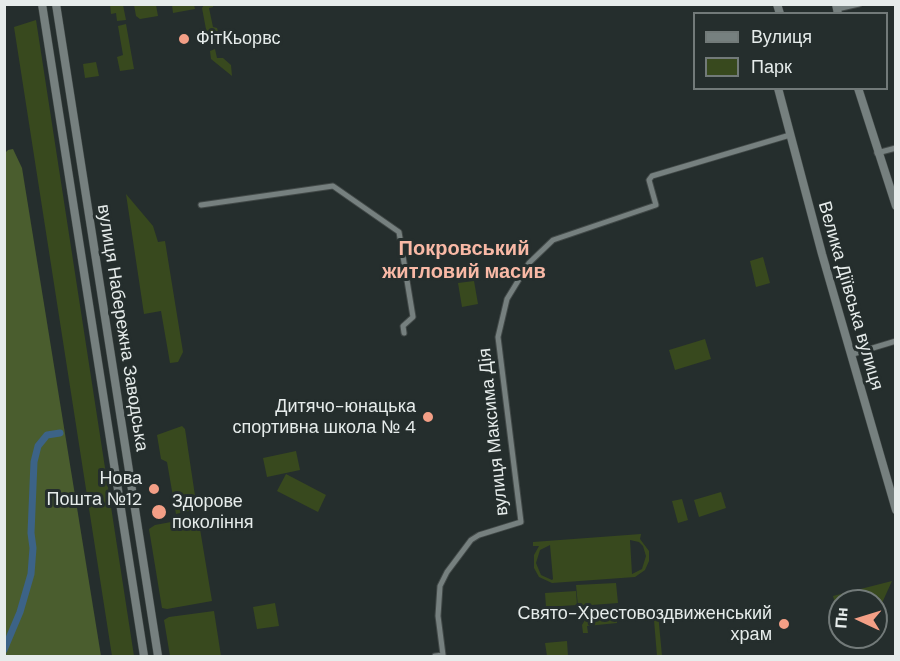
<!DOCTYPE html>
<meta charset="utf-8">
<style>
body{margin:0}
#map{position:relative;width:900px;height:661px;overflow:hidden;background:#252e2d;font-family:"DM Sans",sans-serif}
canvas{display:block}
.frame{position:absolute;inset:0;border:6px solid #e6eceb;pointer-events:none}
.legend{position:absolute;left:693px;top:12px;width:195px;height:78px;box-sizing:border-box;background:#252e2d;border:2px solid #727a79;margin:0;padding:8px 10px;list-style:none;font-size:18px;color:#e6eceb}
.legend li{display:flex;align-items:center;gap:12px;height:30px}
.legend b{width:30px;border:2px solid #727a79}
.north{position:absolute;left:828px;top:589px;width:60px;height:60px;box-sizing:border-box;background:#252e2d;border:2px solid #727a79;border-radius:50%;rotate:274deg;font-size:16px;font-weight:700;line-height:24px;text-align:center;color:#e6eceb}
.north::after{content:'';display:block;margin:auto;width:21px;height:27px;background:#f39f86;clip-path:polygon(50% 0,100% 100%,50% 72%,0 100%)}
</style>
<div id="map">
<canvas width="900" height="661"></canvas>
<div class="frame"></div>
<ul class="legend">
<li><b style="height:8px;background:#76807f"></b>Вулиця</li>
<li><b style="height:16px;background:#38491e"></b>Парк</li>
</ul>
<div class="north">Пн</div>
</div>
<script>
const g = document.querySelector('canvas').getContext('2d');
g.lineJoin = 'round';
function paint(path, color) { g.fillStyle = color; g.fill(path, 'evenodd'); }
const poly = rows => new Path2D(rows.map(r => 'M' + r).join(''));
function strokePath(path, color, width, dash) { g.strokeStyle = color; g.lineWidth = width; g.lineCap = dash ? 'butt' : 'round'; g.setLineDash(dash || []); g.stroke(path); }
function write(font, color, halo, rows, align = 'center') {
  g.font = font + ' "DM Sans",sans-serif'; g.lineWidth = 6; g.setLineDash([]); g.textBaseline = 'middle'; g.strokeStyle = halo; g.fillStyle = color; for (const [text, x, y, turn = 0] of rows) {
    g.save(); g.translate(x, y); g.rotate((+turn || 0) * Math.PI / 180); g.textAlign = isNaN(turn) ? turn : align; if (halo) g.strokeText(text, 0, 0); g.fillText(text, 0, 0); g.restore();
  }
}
paint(poly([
 [110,5,123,5,126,20,117,21,116,13,111,14],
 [134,5,156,5,158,16,140,19,136,16],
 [172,5,194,5,195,9,173,13],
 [204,5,213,5,213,7,209,8,213,27,217,28,220,38,218,40,211,42,208,40,202,8],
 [36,20,134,656,112,656,14,27],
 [126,24,134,69,120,71,117,57,123,55,118,26],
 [215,49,217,58,223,58,231,65,232,76,211,59,210,51],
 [96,62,99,76,85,78,83,64],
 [126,194,153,226,158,242,165,241,183,352,178,362,170,363,161,311,144,314],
 [763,257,770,283,756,287,750,261],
 [474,281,478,304,462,307,458,283],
 [705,339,711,359,675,370,669,350],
 [182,426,185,429,197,509,176,514,167,462,161,459,157,435],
 [296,451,300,470,267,477,263,458],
 [286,474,326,495,318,512,277,491],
 [721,492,726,508,699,517,694,500],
 [682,499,688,520,678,523,672,501],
 [198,517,212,601,167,609,162,608,149,529,155,525],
 [641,534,640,539,649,551,649,561,645,570,635,577,552,583,539,577,534,568,534,555,539,546,533,546,533,542],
 [630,540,639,542,643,546,646,556,642,569,632,574],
 [550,545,553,579,552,580,541,575,536,563,540,550],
 [892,581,882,603,876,606,876,601,840,601,840,621,833,596],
 [616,583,618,603,578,606,576,585],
 [576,591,577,605,546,607,545,593],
 [275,603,279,626,257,629,253,607],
 [214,611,221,656,170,656,164,620,169,617],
 [658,613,662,656,657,656,654,620,639,621,639,615],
 [617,617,617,623,587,626,588,633,583,633,582,625,585,620],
 [567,641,568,656,547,656,545,643]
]), '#38491e');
paint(poly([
 [13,149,22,168,101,656,5,656,4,154,8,150]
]), '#4a5d2e');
strokePath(poly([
 [4,650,20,612,31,574,33,548,31,533,34,462,38,446,47,435,60,433]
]), '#3c6387', 7);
const street = poly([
 [837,9,859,4],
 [877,153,896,148],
 [201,205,333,186,399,232,413,317,403,326,404,333],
 [850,352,853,354,896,341],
 [435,656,443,655,438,616,440,586,447,572,471,540,479,535,521,522,498,337,507,299,529,263,553,240,656,205,649,180,652,176,790,135]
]);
const secondary = poly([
 [42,4,144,656],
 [56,4,158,656],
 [777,4,780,14],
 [836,4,838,14],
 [778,88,822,254,896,510],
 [858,88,896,206]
]);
strokePath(street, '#424948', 7);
strokePath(secondary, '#424948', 9);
strokePath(street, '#76807f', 5);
strokePath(secondary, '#76807f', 8);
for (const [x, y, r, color] of [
 [184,39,6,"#f39f86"],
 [428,417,6,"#f39f86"],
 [154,489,6,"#f39f86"],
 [159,512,8,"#f39f86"],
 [784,624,6,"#f39f86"]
]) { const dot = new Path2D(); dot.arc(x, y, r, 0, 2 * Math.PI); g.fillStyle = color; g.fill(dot); strokePath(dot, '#252e2d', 2); }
write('18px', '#e6eceb', '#252e2d', [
 ["ФiтКьорвс",196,39,"left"],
 ["Дитячо-юнацька",416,407],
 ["спортивна школа № 4",416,428],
 ["Нова",142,479],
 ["Пошта №12",142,500],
 ["Здорове",172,502,"left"],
 ["покоління",172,523,"left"],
 ["Свято-Хрестовоздвиженський",772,614],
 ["храм",772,635]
], 'right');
write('18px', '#e6eceb', '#252e2d', [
 ["Велика Діївська вулиця",850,296,74],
 ["вулиця Набережна Заводська",122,328,81],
 ["вулиця Максима Дія",494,432,-96]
]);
write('bold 20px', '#f9b9a6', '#252e2d', [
 ["Покровський",464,250],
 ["житловий масив",464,273]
]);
</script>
